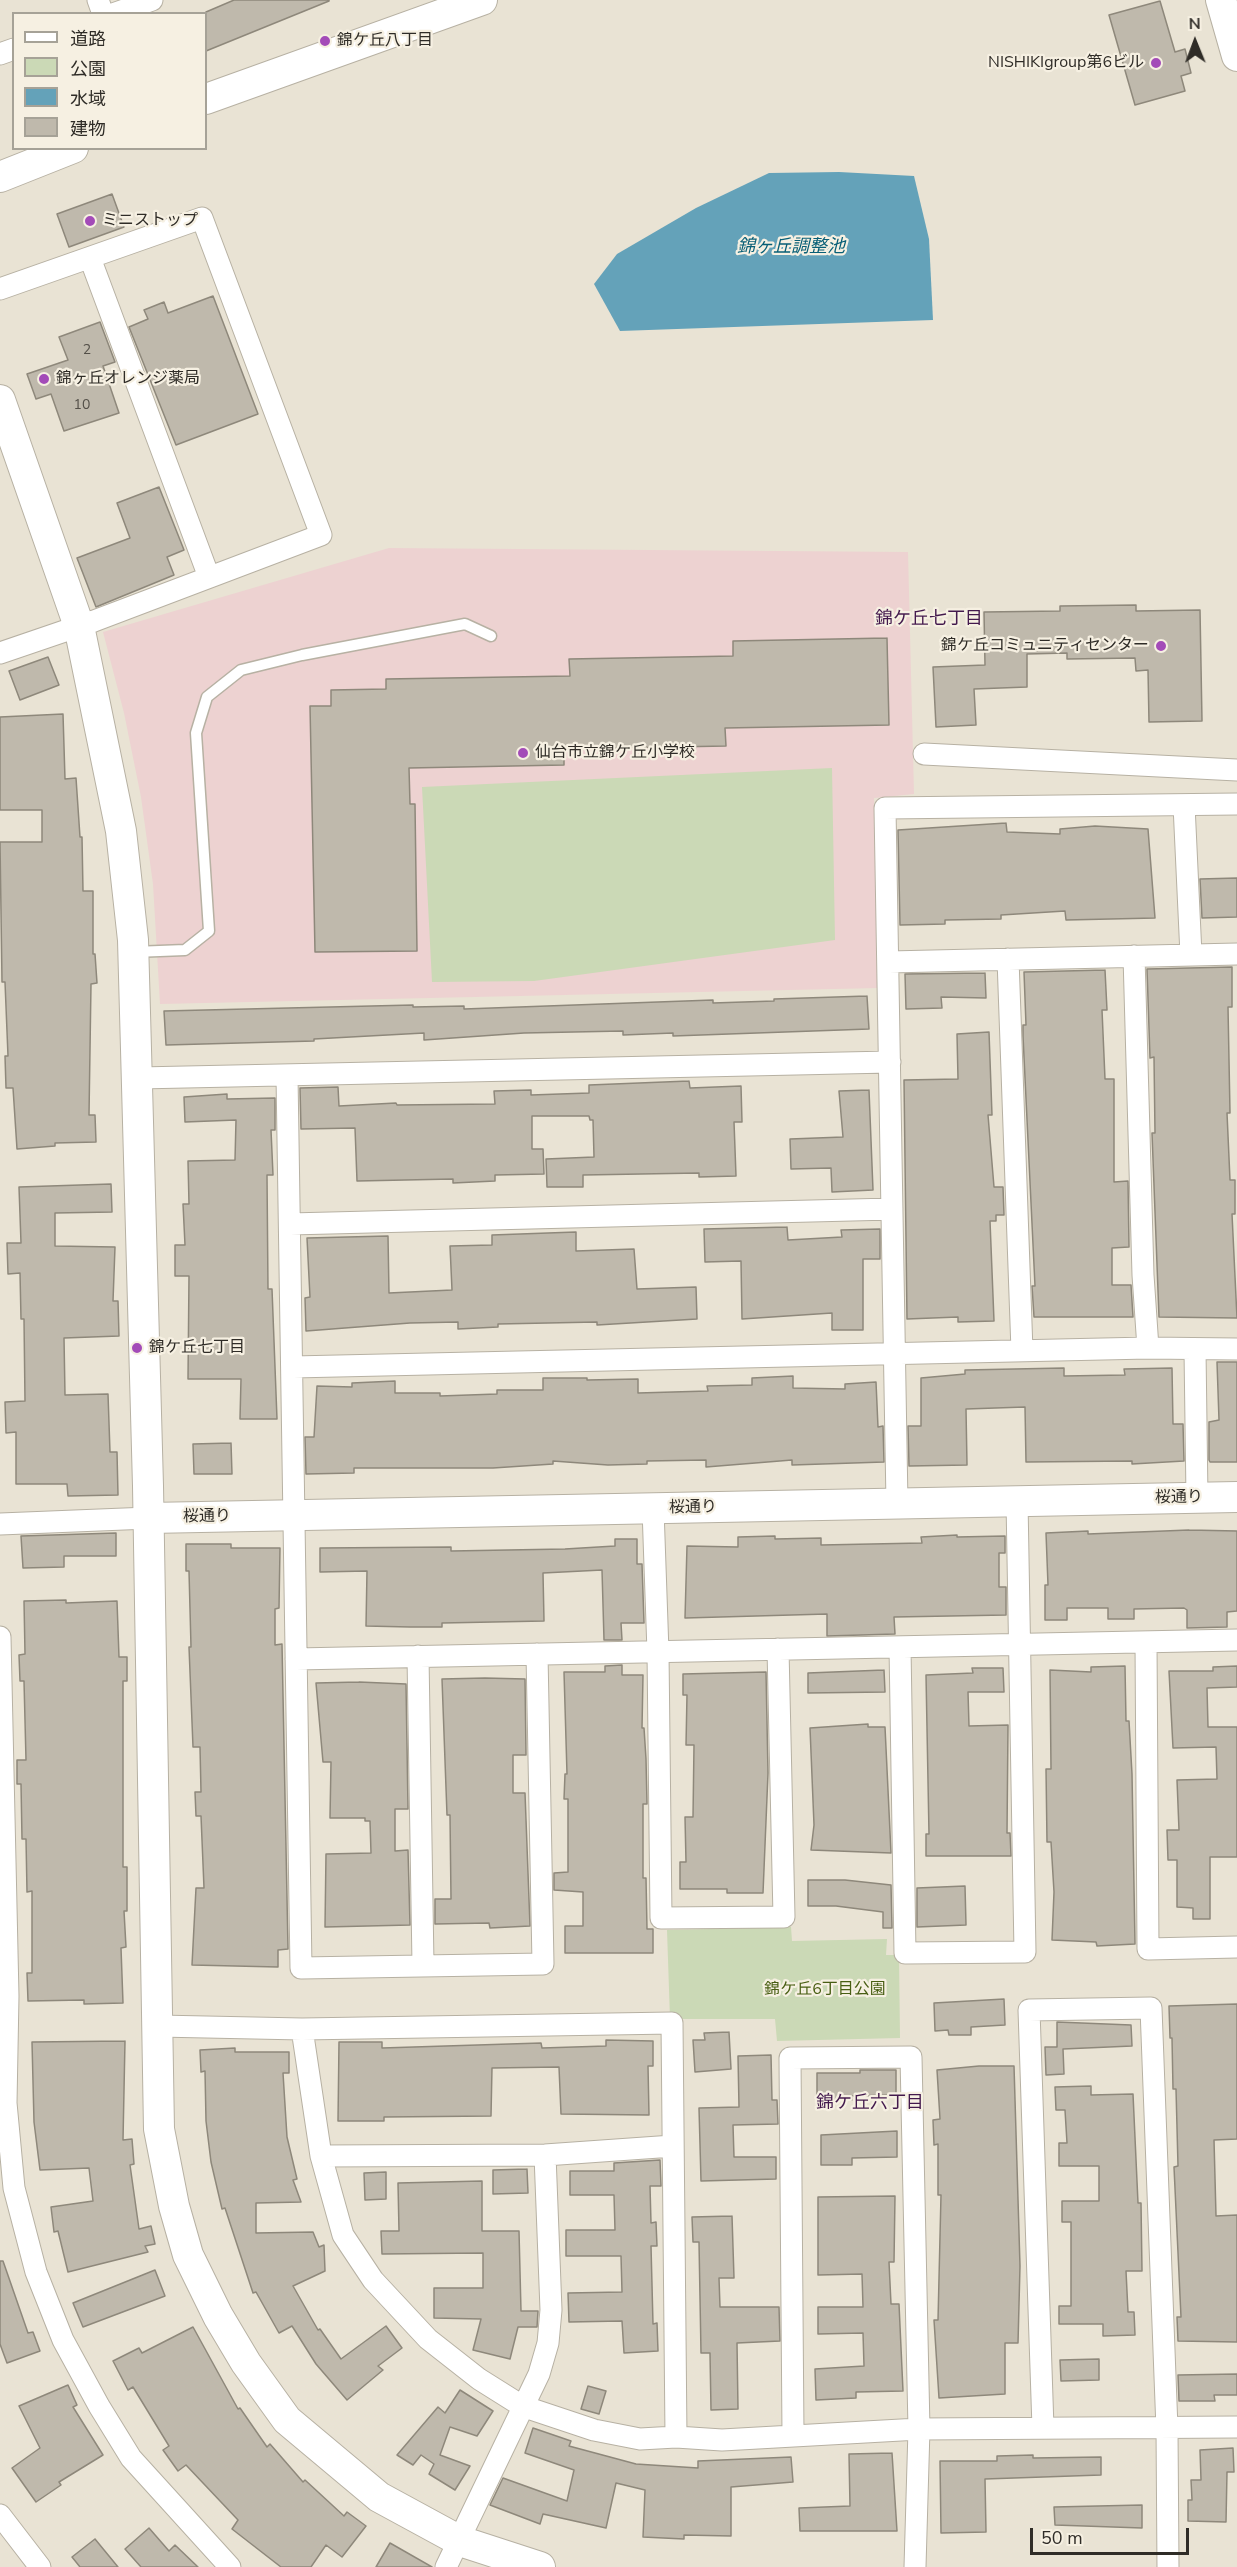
<!DOCTYPE html>
<meta charset="utf-8">
<style>
body{margin:0}
#map{position:relative;width:1237px;height:2567px;overflow:hidden;background:#e9e3d4;font-family:"Nunito Sans","Noto Sans JP",sans-serif}
canvas{display:block}
.legend{position:absolute;left:12px;top:12px;width:195px;height:138px;box-sizing:border-box;background:#f6f0e2;border:2px solid #a6a297;margin:0;padding:8px 10px;list-style:none;font-size:18px;color:#2f2c27}
.legend li{display:flex;align-items:center;gap:12px;height:30px}
.legend b{width:30px;border:2px solid #a6a297}
.north{position:absolute;left:1165px;top:12px;width:60px;height:60px;-webkit-text-stroke:4px #f6f0e2;paint-order:stroke;rotate:359deg;font-size:16px;font-weight:700;line-height:24px;text-align:center;color:#2f2c27}
.north::after{content:'';display:block;margin:auto;width:21px;height:27px;background:#2f2c27;clip-path:polygon(50% 0,100% 100%,50% 72%,0 100%)}
.scale{position:absolute;left:1030px;top:2528px;width:159px;height:27px;box-sizing:border-box;border:3px solid #2f2c27;border-top:0;padding-left:8px;font-size:18px;line-height:21px;white-space:nowrap;color:#2f2c27;-webkit-text-stroke:4px #f6f0e2;paint-order:stroke}
</style>
<div id="map">
<canvas width="1237" height="2567"></canvas>
<ul class="legend">
<li><b style="height:8px;background:#fff"></b>道路</li>
<li><b style="height:16px;background:#cbd9b6"></b>公園</li>
<li><b style="height:16px;background:#64a2b9"></b>水域</li>
<li><b style="height:16px;background:#bfb9ac"></b>建物</li>
</ul>
<div class="north">N</div>
<div class="scale">50 m</div>
</div>
<script>
const g = document.querySelector('canvas').getContext('2d');
g.lineJoin = 'round';
function paint(path, color) { g.fillStyle = color; g.fill(path, 'evenodd'); }
const poly = rows => new Path2D(rows.map(r => 'M' + r).join(''));
function strokePath(path, color, width, dash) { g.strokeStyle = color; g.lineWidth = width; g.lineCap = dash ? 'butt' : 'round'; g.setLineDash(dash || []); g.stroke(path); }
function write(font, color, halo, rows, align = 'center') {
  g.font = font + ' "Nunito Sans","Noto Sans JP",sans-serif'; g.lineWidth = 4.5; g.setLineDash([]); g.textBaseline = 'middle'; g.strokeStyle = halo; g.fillStyle = color; for (const [text, x, y, turn = 0] of rows) {
    g.save(); g.translate(x, y); g.rotate((+turn || 0) * Math.PI / 180); g.textAlign = isNaN(turn) ? turn : align; if (halo) g.strokeText(text, 0, 0); g.fillText(text, 0, 0); g.restore();
  }
}
paint(poly([
 [389,548,908,552,914,794,874,798,879,988,160,1004,153,884,141,797,124,713,103,632]
]), '#edd2d1');
paint(poly([
 [832,768,835,940,534,981,432,982,422,787],
 [791,1927,792,1941,887,1939,886,1955,899,1955,900,2038,777,2041,775,2019,670,2019,667,1930]
]), '#cbd9b6');
paint(poly([
 [839,172,914,176,929,239,933,320,620,331,594,284,617,254,696,208,769,173]
]), '#64a2b9');
const building = poly([
 [234,0,329,0,329,1,206,51,206,12,234,0],
 [1160,1,1175,52,1185,49,1191,73,1181,76,1185,91,1135,105,1109,15,1160,1],
 [112,194,124,227,69,247,57,214,112,194],
 [213,296,258,414,176,445,129,327,148,319,144,310,164,302,168,313,213,296],
 [100,322,115,362,103,366,119,413,64,431,51,394,36,399,27,374,68,360,59,337,100,322],
 [159,487,184,550,167,557,174,575,96,607,77,558,130,538,117,503,159,487],
 [1136,605,1136,611,1200,610,1202,721,1149,722,1148,670,1136,671,1135,658,1067,659,1067,653,1027,654,1027,687,974,689,976,725,936,727,933,667,985,665,984,612,1060,611,1060,606,1136,605],
 [887,638,889,725,725,728,726,746,564,749,564,765,409,768,410,804,415,804,417,951,315,952,310,706,331,706,331,690,386,689,386,679,570,676,569,659,733,656,733,641,887,638],
 [48,657,59,685,20,700,9,671,48,657],
 [63,714,65,779,76,778,80,837,82,837,83,891,93,891,93,954,95,954,97,983,91,984,89,1115,95,1115,96,1142,55,1143,55,1146,17,1149,13,1088,6,1088,5,1056,8,1056,5,982,2,982,0,842,42,842,42,810,0,810,0,717,63,714],
 [1006,823,1007,832,1060,834,1060,829,1095,826,1148,829,1155,918,1066,920,1065,911,1001,915,1001,919,945,920,945,924,900,925,898,830,1006,823],
 [1237,878,1237,917,1202,918,1200,879,1237,878],
 [1232,967,1232,1007,1228,1007,1230,1113,1227,1113,1230,1180,1235,1180,1235,1214,1232,1214,1237,1318,1159,1317,1152,1133,1155,1133,1154,1057,1150,1058,1147,969,1232,967],
 [1105,970,1107,1010,1102,1010,1105,1079,1114,1079,1114,1182,1128,1181,1129,1247,1112,1248,1112,1285,1131,1285,1133,1317,1034,1317,1032,1286,1035,1286,1023,1036,1023,1025,1026,1025,1024,972,1105,970],
 [985,973,986,998,941,997,942,1008,906,1009,905,974,985,973],
 [867,996,869,1029,673,1036,673,1033,623,1035,623,1031,524,1033,424,1040,424,1033,314,1039,314,1041,166,1045,164,1011,413,1005,413,1007,464,1006,464,1009,713,1000,713,1003,774,1001,774,999,867,996],
 [989,1032,992,1115,988,1115,994,1187,1003,1187,1004,1215,996,1215,996,1221,990,1221,994,1321,958,1322,958,1317,907,1319,904,1080,958,1079,957,1034,989,1032],
 [689,1081,690,1088,741,1086,742,1122,734,1122,736,1176,699,1177,699,1173,583,1175,583,1187,547,1187,546,1159,594,1157,593,1120,590,1120,589,1116,532,1116,532,1149,543,1149,544,1174,495,1175,495,1181,453,1183,453,1179,357,1181,355,1128,301,1129,300,1088,338,1087,339,1106,396,1103,397,1105,495,1104,494,1091,531,1090,531,1095,589,1093,589,1085,689,1081],
 [869,1090,873,1190,832,1192,831,1168,791,1169,790,1139,843,1137,839,1091,869,1090],
 [227,1094,227,1099,275,1098,275,1130,271,1130,273,1175,267,1175,268,1289,272,1289,277,1419,240,1419,241,1379,188,1379,189,1276,175,1276,175,1245,185,1245,183,1204,189,1204,188,1161,235,1160,236,1120,185,1122,184,1097,227,1094],
 [111,1184,112,1212,55,1213,55,1246,115,1247,113,1301,118,1301,119,1336,64,1338,65,1395,108,1394,110,1452,117,1452,118,1495,68,1496,67,1484,16,1484,16,1432,6,1433,5,1402,25,1401,24,1319,21,1319,20,1273,8,1274,7,1243,21,1243,19,1187,111,1184],
 [787,1227,788,1240,842,1237,841,1230,880,1229,880,1259,863,1259,863,1330,832,1330,832,1313,742,1319,741,1261,705,1262,704,1229,787,1227],
 [576,1232,576,1251,634,1249,637,1289,696,1287,697,1319,597,1325,597,1322,498,1324,498,1327,458,1329,458,1322,410,1323,306,1331,305,1298,310,1297,307,1238,388,1236,389,1293,452,1290,450,1246,492,1245,492,1235,576,1232],
 [1217,1362,1237,1362,1237,1462,1210,1462,1209,1460,1209,1422,1219,1420,1217,1362],
 [1064,1368,1064,1376,1125,1375,1124,1369,1172,1368,1173,1424,1183,1424,1184,1461,1132,1464,1132,1461,1026,1462,1025,1407,966,1409,967,1465,909,1466,908,1426,921,1426,921,1378,965,1374,965,1370,1064,1368],
 [793,1376,793,1388,845,1389,845,1384,876,1382,878,1427,883,1426,884,1462,792,1465,792,1460,706,1467,706,1460,647,1461,647,1464,608,1465,553,1461,553,1464,493,1468,354,1468,354,1473,306,1474,305,1437,314,1437,317,1386,352,1387,352,1383,395,1381,395,1393,440,1393,440,1396,497,1394,497,1390,543,1390,543,1378,587,1378,587,1380,638,1379,638,1393,708,1391,707,1386,752,1385,752,1378,793,1376],
 [231,1443,232,1474,194,1474,193,1444,231,1443],
 [1189,1530,1237,1531,1237,1611,1227,1612,1227,1627,1187,1628,1187,1610,1184,1608,1134,1609,1134,1619,1108,1619,1108,1608,1067,1608,1067,1620,1045,1620,1045,1585,1048,1585,1046,1533,1088,1531,1088,1534,1189,1530],
 [116,1533,116,1556,64,1556,64,1567,23,1568,21,1536,116,1533],
 [957,1535,957,1537,1005,1536,1005,1553,999,1553,999,1587,1006,1587,1006,1615,894,1617,895,1634,827,1636,827,1614,685,1618,687,1546,738,1547,738,1537,775,1536,775,1539,821,1538,821,1545,922,1543,921,1537,957,1535],
 [615,1539,637,1539,637,1564,642,1564,644,1623,621,1623,622,1640,604,1640,602,1570,543,1573,544,1621,442,1623,442,1627,410,1627,366,1626,367,1571,320,1572,320,1548,451,1547,451,1551,565,1549,615,1546,615,1539],
 [186,1544,231,1544,231,1548,280,1548,279,1608,275,1609,275,1645,282,1644,288,1949,278,1950,278,1967,192,1965,196,1888,204,1888,201,1816,196,1816,195,1792,201,1792,200,1747,193,1747,189,1647,191,1647,189,1571,186,1571,186,1544],
 [66,1600,66,1603,117,1601,119,1657,127,1657,127,1681,123,1681,123,1867,127,1867,127,1911,124,1911,126,1947,121,1948,123,2003,84,2004,84,2000,28,2001,27,1973,32,1973,32,1891,27,1892,26,1839,22,1839,21,1784,17,1784,17,1760,26,1760,24,1681,20,1681,19,1655,25,1654,24,1601,66,1600],
 [622,1665,622,1675,643,1675,642,1728,644,1728,646,1759,647,1804,643,1804,643,1878,646,1878,647,1929,653,1929,653,1953,565,1953,565,1926,583,1926,583,1892,554,1890,554,1873,568,1872,568,1799,564,1799,565,1774,567,1774,564,1672,605,1672,605,1666,622,1665],
 [1125,1666,1126,1721,1129,1721,1132,1774,1135,1944,1097,1946,1096,1942,1052,1940,1054,1892,1051,1842,1047,1842,1046,1769,1051,1769,1050,1670,1091,1672,1091,1667,1125,1666],
 [1237,1666,1237,1687,1207,1688,1208,1727,1237,1727,1237,1857,1210,1857,1210,1919,1193,1919,1193,1908,1177,1907,1177,1860,1168,1860,1167,1830,1179,1830,1177,1780,1217,1779,1216,1747,1173,1748,1169,1671,1213,1671,1213,1667,1237,1666],
 [972,1668,1003,1668,1004,1692,968,1692,969,1726,1008,1725,1007,1833,1010,1833,1011,1856,926,1856,926,1834,929,1834,926,1675,973,1673,972,1668],
 [884,1670,885,1692,808,1693,808,1673,884,1670],
 [766,1672,768,1773,763,1893,727,1893,727,1889,680,1889,680,1862,686,1862,685,1817,693,1817,694,1745,686,1745,687,1695,683,1695,683,1674,766,1672],
 [485,1678,525,1679,526,1755,513,1755,513,1793,525,1793,530,1926,490,1928,489,1923,435,1924,435,1899,451,1899,450,1815,447,1815,442,1679,485,1678],
 [359,1682,406,1684,408,1809,395,1809,395,1851,408,1850,410,1925,325,1927,326,1854,371,1853,370,1821,365,1821,365,1818,330,1818,331,1762,323,1762,316,1683,359,1682],
 [868,1724,868,1727,885,1727,891,1853,811,1850,814,1825,810,1728,868,1724],
 [808,1880,845,1880,891,1885,892,1928,883,1928,883,1912,836,1906,808,1906,808,1880],
 [965,1886,966,1925,917,1927,917,1888,965,1886],
 [1004,1999,1005,2025,971,2027,971,2035,949,2035,948,2030,935,2031,934,2003,1004,1999],
 [1237,2004,1237,2139,1214,2140,1216,2216,1237,2215,1237,2342,1178,2341,1177,2317,1181,2317,1174,2167,1178,2166,1176,2089,1173,2089,1172,2038,1170,2038,1169,2006,1237,2004],
 [1057,2022,1131,2025,1132,2046,1063,2049,1064,2074,1046,2075,1045,2047,1057,2047,1057,2022],
 [729,2032,731,2069,695,2072,693,2040,705,2040,704,2033,729,2032],
 [606,2040,653,2041,653,2066,648,2066,649,2115,561,2114,559,2067,492,2068,491,2116,384,2117,384,2121,338,2121,339,2042,382,2042,382,2048,541,2043,542,2048,606,2046,606,2040],
 [125,2041,123,2140,132,2139,134,2164,130,2165,139,2229,151,2226,155,2244,145,2246,148,2252,68,2272,58,2231,54,2232,51,2207,93,2201,89,2168,40,2170,34,2122,32,2042,125,2041],
 [235,2048,235,2052,289,2052,289,2073,283,2073,287,2137,297,2179,293,2180,301,2202,256,2203,256,2233,313,2232,319,2247,324,2245,325,2271,293,2286,318,2330,320,2329,341,2359,386,2326,402,2348,378,2366,383,2370,347,2400,316,2364,292,2326,279,2333,256,2292,253,2293,225,2208,222,2209,211,2162,206,2121,205,2071,201,2072,200,2050,235,2048],
 [771,2055,772,2100,777,2100,778,2124,733,2125,734,2157,776,2157,776,2179,701,2181,699,2108,739,2107,738,2056,771,2055],
 [979,2066,1014,2066,1020,2266,1018,2343,1005,2343,1005,2394,939,2398,934,2320,938,2320,941,2195,938,2195,938,2144,934,2145,933,2120,940,2119,937,2070,979,2066],
 [860,2070,896,2070,896,2095,852,2096,852,2100,817,2100,817,2073,860,2073,860,2070],
 [1091,2086,1091,2095,1133,2094,1138,2203,1141,2203,1142,2271,1126,2271,1128,2312,1134,2312,1135,2335,1103,2336,1103,2324,1059,2324,1059,2306,1071,2306,1071,2222,1062,2222,1062,2201,1099,2201,1099,2166,1059,2166,1059,2143,1067,2143,1065,2110,1056,2110,1055,2087,1091,2086],
 [897,2131,897,2157,852,2158,852,2165,821,2165,821,2135,897,2131],
 [660,2160,661,2186,650,2186,651,2223,656,2222,657,2246,651,2246,653,2324,657,2323,658,2351,624,2353,622,2321,569,2322,568,2293,622,2292,621,2256,566,2256,566,2230,615,2230,614,2195,570,2195,570,2171,614,2171,614,2163,660,2160],
 [527,2169,528,2193,493,2194,493,2170,527,2169],
 [386,2172,386,2199,365,2200,364,2173,386,2172],
 [482,2181,482,2231,519,2231,521,2311,538,2311,537,2327,518,2327,510,2359,473,2350,481,2319,434,2318,434,2288,483,2288,483,2253,382,2254,381,2231,399,2231,398,2183,482,2181],
 [895,2196,894,2262,889,2262,891,2304,899,2304,903,2391,856,2392,856,2398,816,2400,815,2369,864,2366,863,2333,818,2334,818,2307,863,2307,862,2274,818,2275,818,2197,895,2196],
 [732,2216,734,2278,719,2278,720,2307,779,2307,780,2341,737,2343,738,2409,711,2410,710,2353,701,2353,699,2242,693,2242,692,2217,732,2216],
 [0,2261,3,2261,28,2333,33,2332,40,2351,7,2363,0,2344,0,2261],
 [155,2270,165,2296,83,2327,73,2303,155,2270],
 [193,2327,238,2409,240,2408,267,2447,270,2444,303,2482,305,2480,344,2516,347,2512,366,2526,342,2557,326,2545,311,2567,281,2567,232,2529,238,2520,186,2465,178,2471,163,2450,169,2446,133,2387,128,2390,113,2361,139,2348,142,2353,193,2327],
 [1099,2359,1099,2380,1061,2381,1060,2360,1099,2359],
 [1237,2374,1237,2395,1214,2395,1215,2401,1179,2401,1178,2375,1237,2374],
 [68,2385,77,2405,73,2407,103,2455,59,2482,61,2485,36,2502,12,2468,40,2448,19,2406,68,2385],
 [588,2386,606,2391,599,2414,581,2409,588,2386],
 [460,2390,493,2411,477,2436,450,2427,440,2455,470,2466,455,2490,429,2474,434,2464,421,2455,413,2465,397,2455,438,2407,445,2413,460,2390],
 [533,2428,571,2441,569,2446,636,2464,698,2468,698,2461,791,2457,793,2482,731,2487,731,2536,684,2535,684,2539,643,2537,645,2490,616,2483,606,2528,543,2514,540,2524,490,2505,503,2478,567,2501,574,2470,525,2453,533,2428],
 [1233,2448,1234,2472,1227,2472,1226,2522,1188,2521,1188,2500,1192,2500,1191,2480,1201,2480,1200,2450,1233,2448],
 [892,2453,897,2531,800,2531,799,2508,850,2506,849,2454,892,2453],
 [1033,2455,1033,2458,1101,2457,1101,2475,985,2479,986,2532,941,2533,940,2461,997,2461,997,2456,1033,2455],
 [1142,2505,1142,2528,1055,2525,1054,2507,1142,2505],
 [149,2528,169,2551,175,2545,198,2567,141,2567,125,2549,149,2528],
 [95,2539,118,2567,80,2567,72,2557,95,2539],
 [390,2543,432,2567,376,2567,390,2543]
]);
paint(building, '#bfb9ac');
strokePath(building, '#8e887b', 1.5);
const lane = poly([
 [134,952,185,950,209,931,196,733,207,697,241,670,302,655,465,624,491,636]
]);
const street = poly([
 [98,0,103,14],
 [113,14,152,0],
 [0,54,14,49],
 [90,258,209,577],
 [0,289,202,218,321,535,94,621,0,653],
 [924,754,1237,770],
 [1184,805,1191,955],
 [1134,956,1143,1275,1148,1348],
 [1008,959,1022,1351],
 [889,962,1237,954],
 [287,1076,301,1968,543,1964,537,1654],
 [139,1078,890,1062],
 [290,1224,892,1209],
 [1195,1350,1197,1498],
 [293,1367,1148,1348,1237,1349],
 [897,1503,885,808,1237,804],
 [653,1509,658,1652,661,1918,784,1917,778,1649],
 [0,1524,149,1518],
 [0,1637,8,1996,6,2103,14,2188,36,2272,63,2340,99,2406,131,2458,230,2567],
 [1146,1642,1148,1949,1237,1947],
 [900,1647,905,1953,1025,1952,1017,1501],
 [418,1656,423,1965],
 [296,1659,1237,1640],
 [158,2026,302,2029,672,2023,676,2437],
 [302,2029,321,2156,343,2235,373,2280,428,2339,479,2379,522,2406,594,2430,640,2439,676,2437,722,2440,919,2429,1237,2427],
 [321,2156,545,2155,673,2146],
 [1043,2428,1029,2010,1151,2008,1167,2429,1168,2567],
 [793,2435,790,2058,911,2057,919,2429,915,2567],
 [0,2515,40,2567],
 [446,2567,539,2374,548,2343,551,2310,545,2155]
]);
const secondary = poly([
 [1221,0,1237,56],
 [206,99,482,0],
 [0,177,73,148],
 [0,400,79,626,121,831,133,940,148,1486,159,2129,174,2206,188,2255,218,2316,246,2363,287,2420,379,2497,460,2541,540,2567],
 [149,1518,1237,1497]
]);
strokePath(lane, '#b7b1a3', 13);
strokePath(street, '#b7b1a3', 23);
strokePath(secondary, '#b7b1a3', 32);
strokePath(lane, '#fff', 10);
strokePath(street, '#fff', 21);
strokePath(secondary, '#fff', 30);
for (const [x, y, r, color] of [
 [325,41,6,"#a34bb8"],
 [1156,63,6,"#a34bb8"],
 [90,221,6,"#a34bb8"],
 [44,379,6,"#a34bb8"],
 [1161,646,6,"#a34bb8"],
 [523,753,6,"#a34bb8"],
 [137,1348,6,"#a34bb8"]
]) { const dot = new Path2D(); dot.arc(x, y, r, 0, 2 * Math.PI); g.fillStyle = color; g.fill(dot); strokePath(dot, '#f6f0e2', 2); }
write('14px', '#534f48', null, [
 ["2",87,351],
 ["10",82,406]
]);
write('16px', '#2f2c27', '#f6f0e2', [
 ["錦ケ丘八丁目",337,41],
 ["NISHIKIgroup第6ビル",1144,63,"right"],
 ["ミニストップ",102,221],
 ["錦ヶ丘オレンジ薬局",56,379],
 ["錦ケ丘コミュニティセンター",1149,646,"right"],
 ["仙台市立錦ケ丘小学校",535,753],
 ["錦ケ丘七丁目",149,1348]
], 'left');
write('16px', '#2f2c27', '#f6f0e2', [
 ["桜通り",1179,1498,-1],
 ["桜通り",693,1508,-1],
 ["桜通り",207,1517,-1]
]);
write('16px', '#485e13', '#f6f0e2', [
 ["錦ケ丘6丁目公園",825,1990]
]);
write('italic 18px', '#075e76', '#f6f0e2', [
 ["錦ヶ丘調整池",791,248]
]);
write('18px', '#43194d', '#f6f0e2', [
 ["錦ケ丘七丁目",929,620],
 ["錦ケ丘六丁目",870,2104]
]);
</script>
